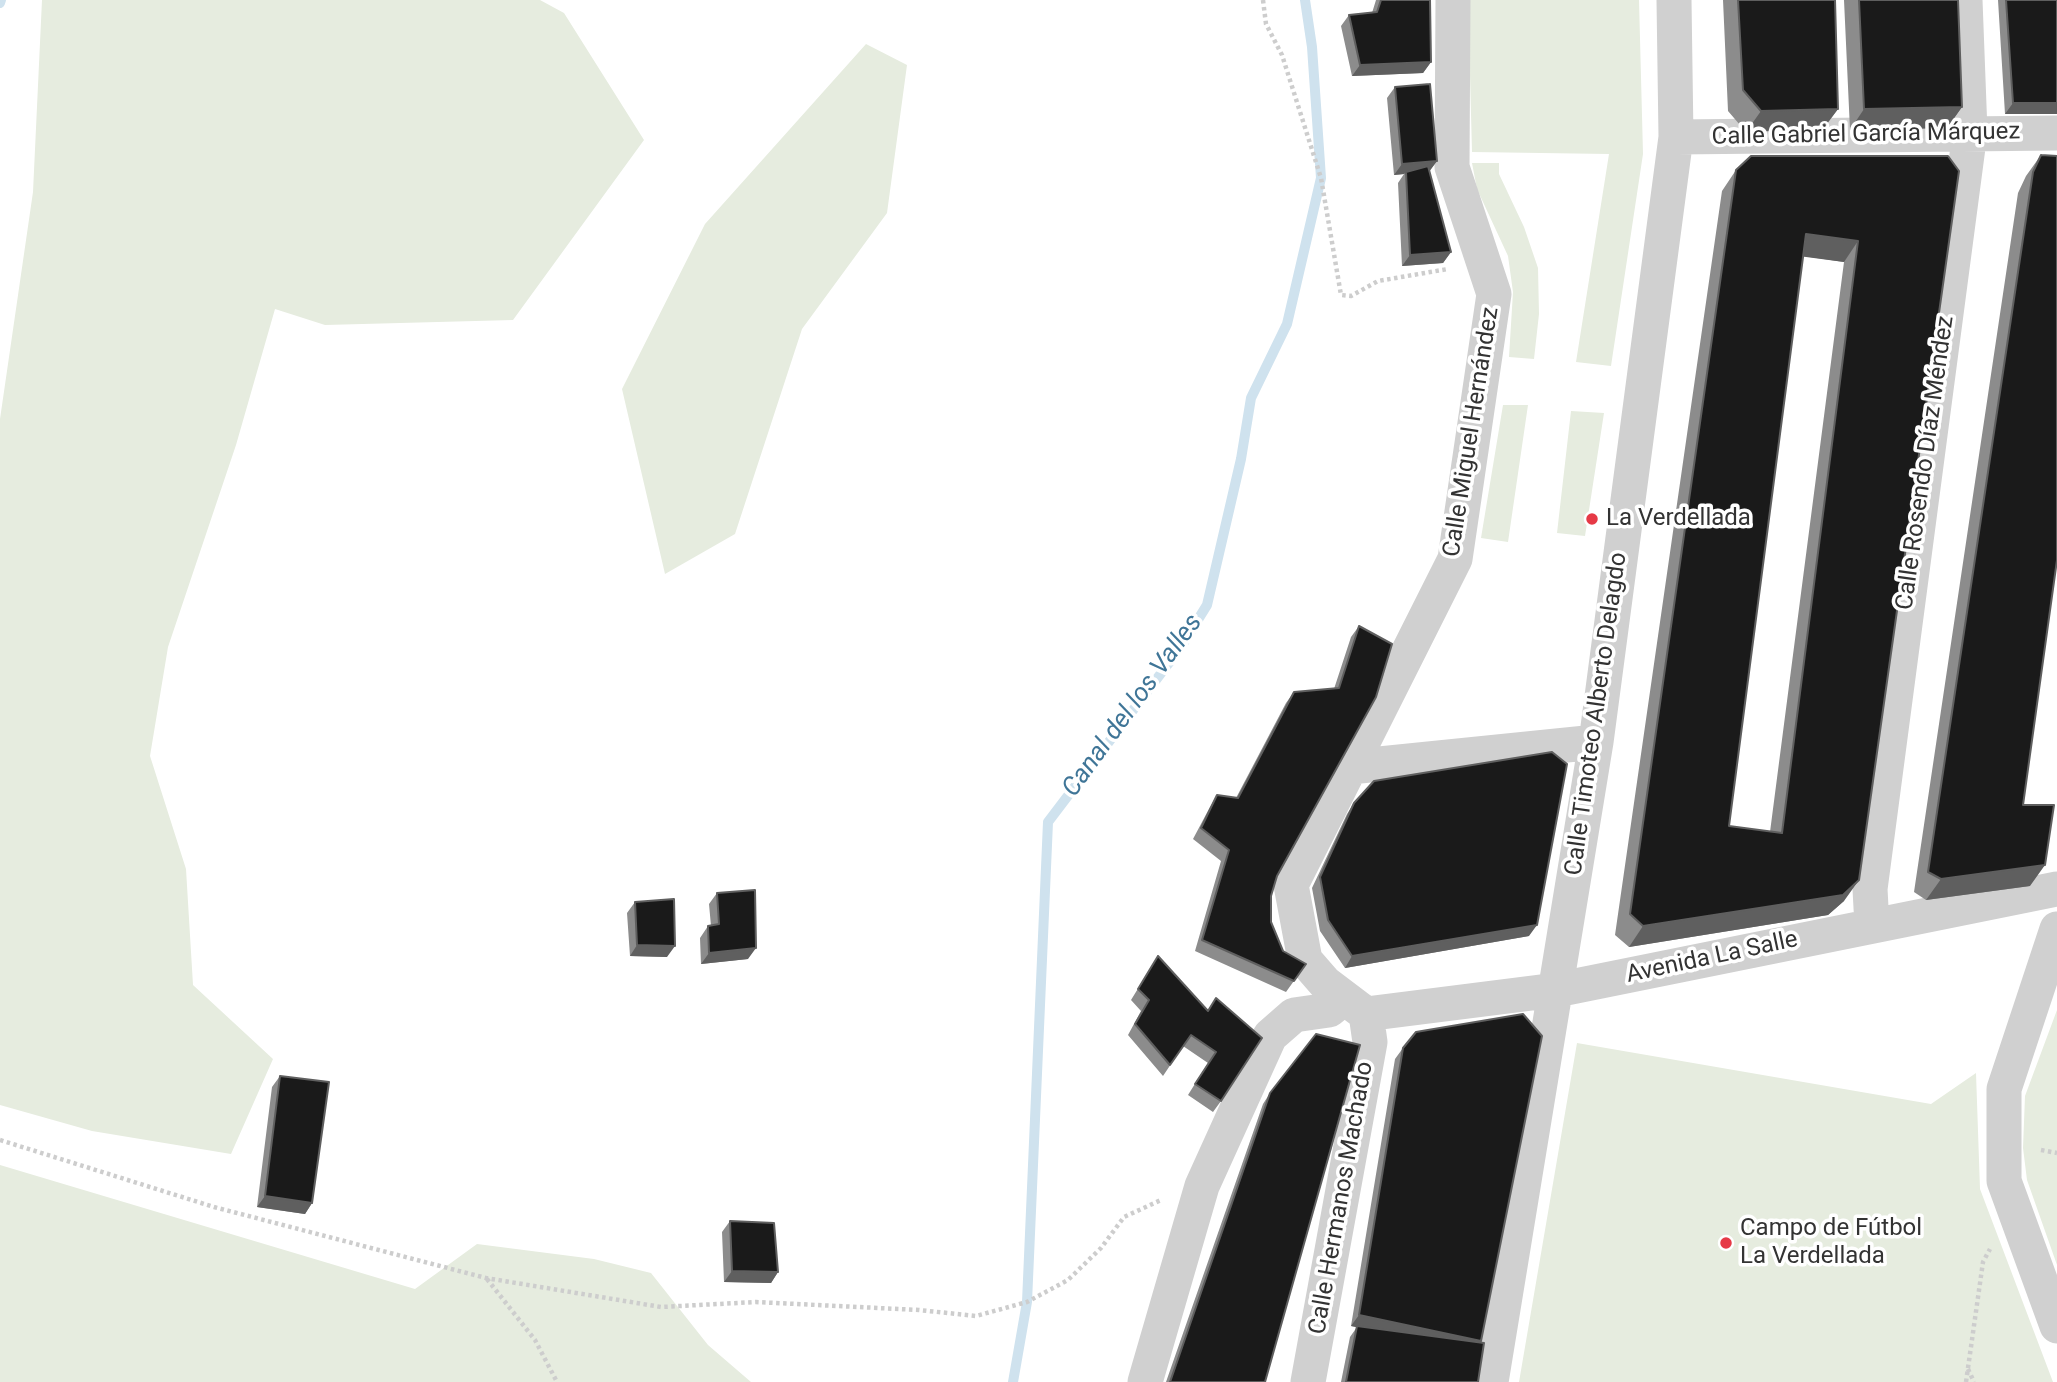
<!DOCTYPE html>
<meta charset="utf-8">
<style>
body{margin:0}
canvas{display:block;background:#fff}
</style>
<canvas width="2057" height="1382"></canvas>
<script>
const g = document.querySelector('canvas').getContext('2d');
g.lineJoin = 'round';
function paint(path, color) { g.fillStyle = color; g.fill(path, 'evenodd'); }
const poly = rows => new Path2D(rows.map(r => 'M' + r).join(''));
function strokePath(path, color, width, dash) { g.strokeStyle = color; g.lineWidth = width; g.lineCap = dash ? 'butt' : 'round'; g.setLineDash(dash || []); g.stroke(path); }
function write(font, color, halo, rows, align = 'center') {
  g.font = font + ' Roboto,sans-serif'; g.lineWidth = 7; g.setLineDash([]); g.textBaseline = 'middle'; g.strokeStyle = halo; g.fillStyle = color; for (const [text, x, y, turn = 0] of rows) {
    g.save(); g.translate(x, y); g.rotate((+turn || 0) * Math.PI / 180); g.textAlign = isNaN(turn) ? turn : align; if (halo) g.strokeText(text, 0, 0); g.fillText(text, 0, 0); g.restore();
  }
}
paint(poly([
 [42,0,540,0,564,13,644,140,513,320,325,325,275,309,236,445,168,647,150,756,186,869,193,985,273,1059,231,1154,92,1131,0,1105,0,419,33,192],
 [1468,0,1639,0,1643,154,1611,366,1576,362,1609,154,1472,152],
 [866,44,907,65,887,213,802,329,735,534,665,574,622,389,705,224],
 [1472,163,1499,163,1499,174,1524,227,1538,268,1539,314,1534,359,1509,357,1513,292,1508,256,1477,189],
 [1503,405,1528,405,1508,542,1481,538],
 [1571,411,1604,413,1585,536,1557,533],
 [2057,1010,2057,1265,2027,1180,2023,1148,2025,1096],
 [1577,1043,1931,1104,1976,1073,1980,1189,2053,1382,1519,1382],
 [0,1165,415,1289,477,1244,594,1259,651,1273,708,1345,751,1382,0,1382]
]), '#e6ecdf');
strokePath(poly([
 [0,3,1,0],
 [1013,1382,1027,1302,1048,822,1181,647,1207,605,1241,459,1251,398,1287,324,1321,178,1312,47,1305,0]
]), '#cfe2ee', 10);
strokePath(poly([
 [1263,0,1266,24,1282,55,1321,178,1341,295,1351,296,1378,281,1448,269],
 [0,1140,214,1207,486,1278,661,1307,756,1302,919,1310,976,1316,1027,1302,1068,1280,1101,1248,1124,1217,1161,1200],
 [2041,1150,2057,1153],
 [487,1279,535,1340,557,1382],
 [1968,1369,1974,1382],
 [1966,1382,1983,1262,1990,1249]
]), '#cdcdcd', 4.5, [3.5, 3.5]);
strokePath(poly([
 [1676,137,2057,133],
 [1350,767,1596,742],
 [1872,926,1870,889,1970,132,1965,0],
 [2057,929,2004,1089,2004,1181,2057,1326],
 [1366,1014,1325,983,1305,960,1291,885,1455,559,1494,294,1452,167,1453,0],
 [1366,1014,1556,990,2057,889],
 [1145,1382,1202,1186,1270,1036,1294,1015,1329,1010,1344,998],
 [1308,1382,1370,1042,1366,1014],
 [1491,1382,1596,742,1676,137,1674,0]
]), '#d0d0d0', 35);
paint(poly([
 [1376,0,1430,0,1431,62,1423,73,1352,76,1341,26,1349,15,1372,13],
 [1723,0,1835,0,1838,109,1823,129,1746,132,1728,111],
 [1844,0,1958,0,1962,107,1947,128,1850,130],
 [1998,0,2057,0,2057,114,2005,114],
 [1395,87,1437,161,1429,171,1451,252,1443,263,1402,266,1398,183,1404,174,1394,175,1387,98],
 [2041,155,2023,805,2030,886,1926,900,1914,892,2018,193,2026,176],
 [1948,156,1844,901,1828,915,1629,947,1615,935,1722,191,1736,170],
 [1803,256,1844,262,1770,832,1729,826],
 [1359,626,1277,876,1271,896,1271,922,1283,951,1306,964,1286,992,1195,951,1221,861,1193,839,1210,807,1217,795,1236,798,1286,703,1294,692,1334,689,1351,637],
 [1354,803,1529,936,1345,968,1320,931,1312,888,1347,814],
 [717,893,748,959,701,964,700,938,708,926,711,926,709,904],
 [635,902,667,957,630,956,627,913],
 [1158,956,1208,1010,1216,998,1221,1101,1213,1112,1188,1095,1208,1063,1183,1046,1163,1076,1128,1035,1141,1011,1131,1000],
 [1403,1048,1480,1343,1478,1382,1341,1382,1350,1337,1357,1327,1351,1326,1395,1059],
 [280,1076,312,1203,305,1214,257,1207,272,1087],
 [1270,1093,1265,1382,1166,1382,1263,1104],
 [730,1221,778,1272,771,1283,724,1282,722,1232]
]), '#8c8c8c');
paint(poly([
 [1431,62,1423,73,1352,76,1360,65],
 [2013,103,2057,103,2057,114,2005,114],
 [1962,107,1947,128,1850,130,1864,109],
 [1838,109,1823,129,1746,132,1761,111],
 [1437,161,1429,172,1406,172,1404,174,1394,175,1402,164],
 [1806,234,1858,241,1844,262,1791,255],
 [1451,252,1443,263,1402,266,1410,255],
 [2045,865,2030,886,1926,900,1941,879],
 [1859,880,1844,901,1828,915,1629,947,1643,926],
 [1537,925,1529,936,1345,968,1352,956],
 [637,945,675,946,667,957,630,956],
 [756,948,748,959,701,964,709,953],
 [265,1196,312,1203,305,1214,257,1207],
 [732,1271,778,1272,771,1283,724,1282],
 [1359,1315,1481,1341,1474,1352,1351,1326]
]), '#5f5f5f');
const building = poly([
 [1381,0,1430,0,1431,62,1360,65,1349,15,1377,12,1381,0],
 [1738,0,1835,0,1838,109,1761,111,1743,90,1738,0],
 [1859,0,1958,0,1962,107,1864,109,1859,0],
 [2006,0,2057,0,2057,103,2013,103,2006,0],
 [1430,84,1437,161,1402,164,1395,87,1430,84],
 [2041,155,2057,156,2057,560,2023,805,2054,805,2045,865,1941,879,1928,872,2033,172,2041,155],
 [1751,156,1948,156,1959,171,1859,880,1843,895,1643,926,1630,914,1736,170,1751,156],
 [1806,234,1858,241,1782,833,1729,826,1806,234],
 [1428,166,1451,252,1410,255,1406,172,1428,166],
 [1359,626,1392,644,1376,697,1277,876,1271,896,1271,922,1283,951,1306,964,1294,981,1202,940,1229,850,1201,828,1217,795,1238,798,1294,692,1339,688,1359,626],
 [1552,752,1567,764,1537,925,1352,956,1328,920,1320,877,1354,803,1374,781,1552,752],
 [755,890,756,948,709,953,708,926,719,924,717,893,755,890],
 [674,899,675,946,637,945,635,902,674,899],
 [1158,956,1208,1011,1216,998,1262,1038,1221,1101,1195,1084,1216,1052,1191,1035,1170,1065,1135,1024,1149,1000,1138,989,1158,956],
 [1523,1014,1542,1036,1481,1341,1359,1315,1403,1048,1416,1032,1523,1014],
 [1316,1034,1360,1045,1265,1382,1170,1382,1270,1093,1316,1034],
 [280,1076,329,1082,312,1203,265,1196,280,1076],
 [730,1221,774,1223,778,1272,732,1271,730,1221],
 [1357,1326,1484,1343,1478,1382,1346,1382,1357,1326]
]);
paint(building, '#1a1a1a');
strokePath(building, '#5f5f5f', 2);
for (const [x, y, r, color] of [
 [1592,519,7,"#e63946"],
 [1726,1243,7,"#e63946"]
]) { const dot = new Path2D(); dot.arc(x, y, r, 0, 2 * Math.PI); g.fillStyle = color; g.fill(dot); strokePath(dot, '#fff', 2.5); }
write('24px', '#333', '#fff', [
 ["Calle Gabriel García Márquez",1866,135,-1],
 ["Calle Miguel Hernández",1472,432,-81],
 ["Calle Rosendo Díaz Méndez",1926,463,-82],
 ["Calle Timoteo Alberto Delagdo",1597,714,-82],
 ["Avenida La Salle",1712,958,-12],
 ["Calle Hermanos Machado",1342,1198,-80]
]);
write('24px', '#333', '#fff', [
 ["La Verdellada",1606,519],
 ["Campo de Fútbol",1740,1229],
 ["La Verdellada",1740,1257]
], 'left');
write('italic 26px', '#3f7597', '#fff', [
 ["Canal del los Valles",1133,706,-54]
]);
</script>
